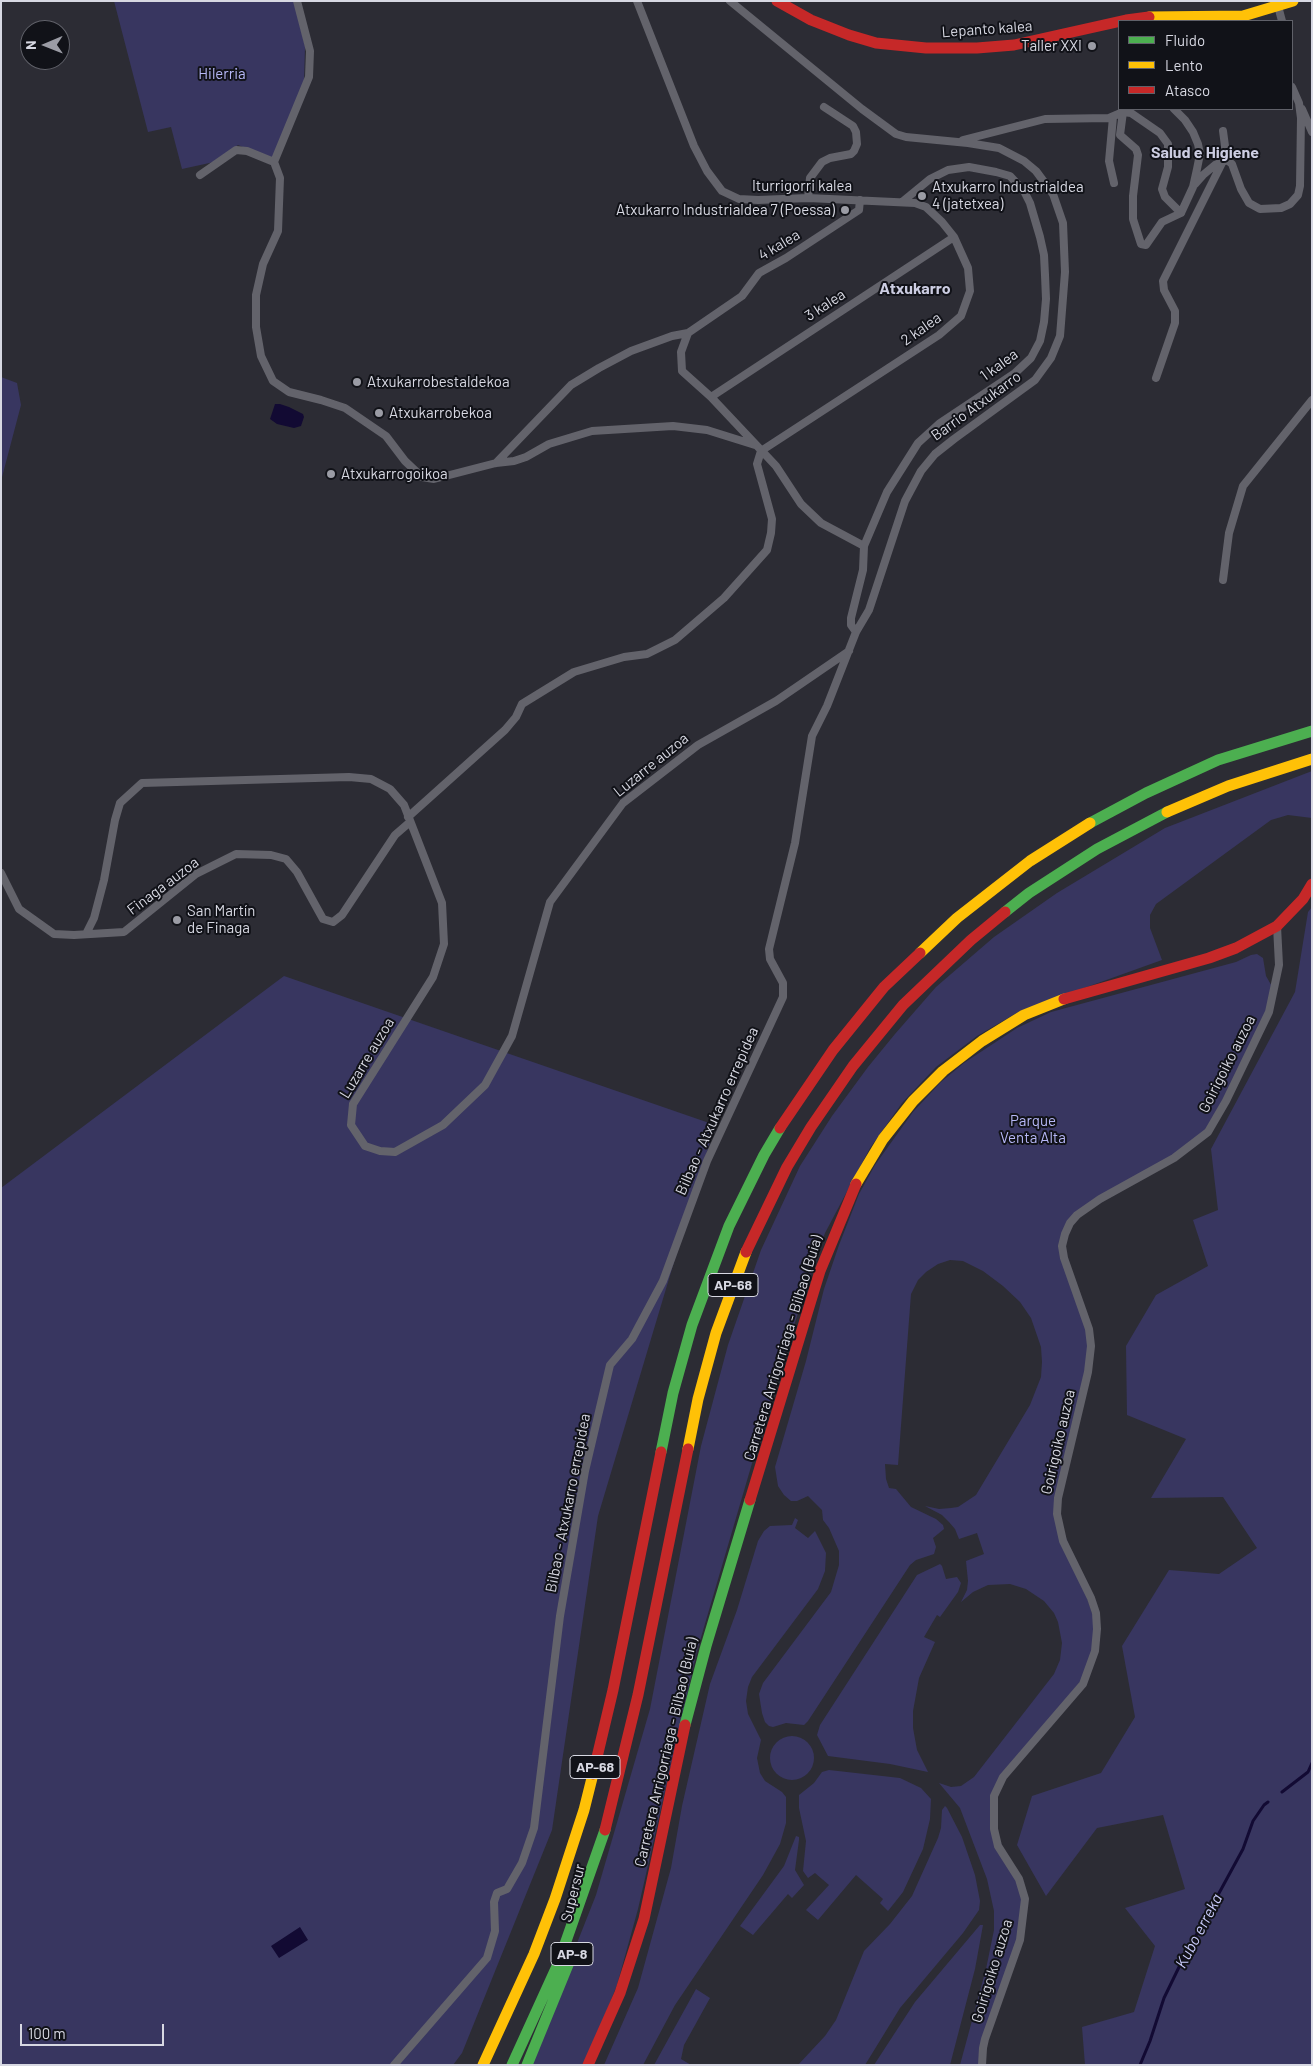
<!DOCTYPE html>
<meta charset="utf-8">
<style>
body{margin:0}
#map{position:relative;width:1313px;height:2066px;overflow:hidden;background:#2c2c34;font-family:Barlow,sans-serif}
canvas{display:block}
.frame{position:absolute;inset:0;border:2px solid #d7d8e2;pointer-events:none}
.legend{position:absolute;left:1118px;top:20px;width:175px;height:90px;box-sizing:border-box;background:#111218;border:1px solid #606169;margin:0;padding:6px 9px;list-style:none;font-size:15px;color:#d7d8e2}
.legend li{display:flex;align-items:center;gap:10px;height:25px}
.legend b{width:25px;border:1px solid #606169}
.north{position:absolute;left:20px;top:20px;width:50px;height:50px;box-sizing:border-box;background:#111218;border:1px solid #606169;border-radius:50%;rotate:269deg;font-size:14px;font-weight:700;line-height:20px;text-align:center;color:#d7d8e2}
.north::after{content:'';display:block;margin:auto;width:18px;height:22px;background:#9b9ca5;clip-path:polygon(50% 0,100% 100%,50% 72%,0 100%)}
.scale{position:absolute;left:20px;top:2024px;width:144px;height:22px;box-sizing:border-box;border:2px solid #d7d8e2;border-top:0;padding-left:6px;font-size:15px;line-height:18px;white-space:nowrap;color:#d7d8e2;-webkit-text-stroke:4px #111218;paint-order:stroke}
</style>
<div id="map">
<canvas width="1313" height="2066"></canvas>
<div class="frame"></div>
<ul class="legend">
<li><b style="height:6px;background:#4caf50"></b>Fluido</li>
<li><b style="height:6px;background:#ffc107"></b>Lento</li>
<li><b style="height:6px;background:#c62828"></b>Atasco</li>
</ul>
<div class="north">N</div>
<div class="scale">100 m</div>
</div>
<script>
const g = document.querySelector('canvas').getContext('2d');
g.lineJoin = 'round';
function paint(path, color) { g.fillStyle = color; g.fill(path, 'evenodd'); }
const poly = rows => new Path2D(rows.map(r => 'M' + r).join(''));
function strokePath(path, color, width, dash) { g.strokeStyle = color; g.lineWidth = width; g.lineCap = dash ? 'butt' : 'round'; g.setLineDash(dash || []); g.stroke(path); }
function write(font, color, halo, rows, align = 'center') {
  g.font = font + ' Barlow,sans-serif'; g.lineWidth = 4; g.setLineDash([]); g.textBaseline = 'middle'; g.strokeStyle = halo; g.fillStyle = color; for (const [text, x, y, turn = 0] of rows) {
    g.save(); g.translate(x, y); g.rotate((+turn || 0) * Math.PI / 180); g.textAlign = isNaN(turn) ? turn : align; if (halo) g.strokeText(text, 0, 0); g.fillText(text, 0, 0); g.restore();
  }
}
paint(poly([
 [114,1,294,1,305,46,304,82,273,160,238,145,214,162,182,169,171,127,148,132],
 [1,377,17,383,21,405,1,481],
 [1312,771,1312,818,1288,815,1271,820,1156,904,1150,915,1150,928,1162,960,1020,1011,977,1036,936,1067,902,1103,870,1148,825,1233,782,1361,697,1651,638,1909,617,1985,593,2045,582,2065,527,2065,534,2052,596,1895,650,1709,701,1446,728,1345,761,1250,800,1166,832,1116,868,1067,895,1034,936,987,994,937,1057,893,1165,828],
 [1312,907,1312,2065,1085,2065,1082,2027,1134,2012,1155,1946,1125,1908,1185,1889,1163,1815,1097,1828,1046,1896,1017,1845,1032,1796,1101,1773,1135,1717,1122,1646,1169,1570,1219,1574,1257,1548,1223,1497,1151,1498,1186,1439,1127,1415,1126,1346,1156,1295,1208,1266,1193,1220,1218,1210,1211,1149,1295,992,1308,912],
 [1257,954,1263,958,1266,976,1274,990,1269,1012,1208,1132,1174,1158,1077,1215,1062,1246,1090,1343,1057,1514,1079,1572,1097,1629,1088,1672,1003,1777,994,1796,994,1829,1023,1889,1023,1923,999,1997,982,2065,960,2065,986,1969,994,1930,994,1911,987,1879,960,1808,939,1783,951,1787,961,1786,974,1777,1054,1674,1060,1660,1062,1643,1058,1622,1054,1613,1044,1601,1026,1589,1010,1584,988,1585,973,1592,961,1602,967,1590,968,1581,966,1561,984,1554,977,1533,959,1539,955,1529,949,1522,942,1515,925,1506,939,1509,951,1508,958,1507,976,1495,1030,1405,1041,1377,1042,1362,1041,1347,1031,1318,1020,1302,1003,1286,983,1271,963,1261,950,1260,938,1264,926,1272,918,1280,911,1294,898,1465,885,1464,886,1479,889,1488,896,1489,911,1507,936,1519,943,1525,944,1529,933,1538,936,1547,934,1554,916,1560,910,1565,808,1721,804,1725,786,1723,773,1727,769,1726,765,1722,762,1713,759,1694,763,1683,831,1592,839,1565,839,1551,829,1528,823,1520,822,1510,808,1496,797,1501,791,1501,784,1495,778,1486,775,1467,806,1361,824,1289,839,1245,859,1194,875,1165,913,1112,941,1082,964,1063,1017,1028,1051,1012,1236,962,1251,955],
 [284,976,715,1125,598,1516,552,1830,462,2053,453,2065,1,2065,1,1188],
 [795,1518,798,1520,795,1528,808,1538,815,1531,826,1553,825,1571,818,1589,752,1677,748,1687,746,1701,748,1714,761,1740,757,1758,760,1773,765,1781,782,1792,786,1797,786,1823,780,1844,763,1875,675,2005,643,2065,604,2065,638,1988,671,1868,682,1806,710,1684,737,1610,758,1541,764,1531,770,1526,792,1525],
 [940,1564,942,1566,946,1579,957,1577,961,1583,958,1592,940,1617,937,1615,924,1637,935,1642,919,1678,913,1711,913,1728,917,1750,928,1772,890,1764,828,1756,817,1735,820,1725,917,1575],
 '770 1758a22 22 0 1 1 44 0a22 22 0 1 1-44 0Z',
 [829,1770,900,1778,921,1788,931,1799,930,1819,923,1849,903,1892,888,1911,880,1903,883,1899,856,1875,818,1920,806,1910,829,1885,815,1873,808,1878,803,1871,806,1841,799,1808,799,1795,814,1783,822,1772],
 [945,1806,947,1808,962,1837,975,1875,980,1901,979,1910,963,1933,900,2008,865,2065,798,2065,825,2036,836,2020,864,1951,890,1924,912,1896,938,1838,941,1828,942,1810],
 [796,1836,799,1837,799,1840,795,1870,804,1885,792,1898,788,1894,753,1935,740,1926,784,1866],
 [980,1925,983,1925,975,1969,950,2065,874,2065,915,2002],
 [696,1989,710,1998,684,2045,681,2059,691,2065,654,2065]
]), '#383660');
paint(poly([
 [275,404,280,404,289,407,303,414,304,417,301,426,294,428,277,424,270,419],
 [300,1927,308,1940,279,1958,271,1946]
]), '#120a33');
strokePath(poly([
 [1282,1792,1308,1772,1312,1763],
 [1140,2065,1150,2041,1164,1998,1181,1963,1243,1849,1253,1821,1264,1805,1268,1802]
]), '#120a33', 3);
strokePath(poly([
 [637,1,694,146,707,171,722,191,739,199,758,200,808,198,915,203,926,207,942,222,954,237,968,268,970,291,961,316,939,335,761,451],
 [1278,6,1282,21],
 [1302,109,1312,132],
 [1123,112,1120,135,1136,149,1138,155,1133,196,1133,219,1141,244,1146,245,1162,222,1181,213,1193,187,1197,169,1200,154,1198,144,1193,132,1185,120,1174,109],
 [1113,117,1109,161,1114,183],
 [963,140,1045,119,1109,118,1123,112,1131,113,1160,133,1168,144,1168,167,1162,189,1165,197,1181,213],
 [274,162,280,178,278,231,263,264,256,295,256,327,261,356,273,381,289,392,321,400,345,408,386,436,405,461,422,477,434,479,496,463,514,461,526,457,549,444,592,431,673,426,707,430,755,445],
 [200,175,236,150,247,151,274,162,309,77,310,51,297,1],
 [1195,184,1203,175,1215,165,1227,160,1232,164,1241,189,1249,203,1260,209,1281,208,1290,204,1298,195,1300,186,1301,118,1299,103,1292,87],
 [808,198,810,178,822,162,830,158,851,154,854,151,857,144,856,132,853,126,824,107],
 [688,333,681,352,682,371,711,397,776,466,801,504,821,523,864,546,887,492,918,443,940,423,1015,373,1031,358,1040,341,1044,322,1046,299,1045,275,1044,255,1040,237,1030,203,1024,191,1010,176,996,172,969,167,948,170,930,179,902,202],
 [1156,378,1175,323,1175,311,1164,290,1163,281,1223,161,1225,146,1223,131],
 [711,397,954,237],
 [496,463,571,385,599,368,631,351,672,336,688,333,742,296,759,273,786,258,859,210,860,200],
 [1223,580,1229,533,1243,486,1312,400],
 [856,632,851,625,851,618,863,570,864,546],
 [408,817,505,730,516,717,522,704,574,672,624,657,647,654,675,640,724,598,767,550,771,533,772,519,757,464,761,451],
 [1,873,19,909,54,934,74,935,124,932,196,874,236,854,271,855,286,859,297,872,323,919,333,922,342,915,395,835,410,822],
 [86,934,94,918,104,880,115,820,120,803,142,783,349,777,371,779,390,789,404,805,442,903,444,944,433,977,353,1104,351,1125,365,1146,380,1151,395,1152,443,1125,485,1085,512,1036,550,902,623,803,698,745,776,701,849,651],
 [394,2065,487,1958,495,1931,494,1902,497,1893,507,1889,522,1863,534,1828,560,1616,585,1471,610,1365,632,1339,663,1281,707,1161,783,997,783,983,770,959,769,949,795,843,812,736,827,706,856,632,869,610,905,501,921,471,935,454,954,439,1035,380,1051,358,1060,336,1065,272,1063,223,1053,194,1036,171,1024,161,999,148,968,143,906,137,896,134,862,109,730,1],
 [982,2065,983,2048,985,2039,1020,1940,1025,1899,1019,1879,998,1846,994,1829,994,1796,1003,1777,1083,1684,1095,1651,1097,1629,1096,1613,1091,1598,1063,1541,1057,1514,1058,1498,1088,1372,1091,1346,1089,1329,1064,1258,1062,1246,1065,1234,1070,1223,1077,1215,1100,1199,1174,1158,1208,1132,1226,1101,1269,1012,1279,965,1277,926]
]), '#63636b', 8);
strokePath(poly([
 [1090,823,1146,793,1218,760,1312,731],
 [1005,912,1029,893,1097,849,1167,812],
 [661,1452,673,1393,692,1325,729,1226,764,1155,780,1128],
 [685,1725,706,1646,750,1500],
 [512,2065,558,1964,605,1830],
 [527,2065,570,1960]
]), '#4caf50', 11);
strokePath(poly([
 [1149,17,1243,16,1293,1],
 [1167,812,1228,786,1312,759],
 [920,953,957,918,1030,861,1090,823],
 [856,1184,883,1139,913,1101,943,1071,982,1041,1024,1015,1064,999],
 [688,1449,698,1399,716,1333,746,1252],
 [483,2065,534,1954,555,1899,584,1810,593,1774]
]), '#ffc107', 11);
strokePath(poly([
 [777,1,811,20,849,35,876,43,926,48,977,48,1014,45,1126,20,1149,17],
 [1064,999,1209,958,1236,948,1277,926,1303,899,1312,884],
 [780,1128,833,1050,884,987,920,953],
 [746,1252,787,1167,811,1127,853,1066,903,1005,971,940,1005,912],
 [750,1500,820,1271,856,1184],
 [593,1774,613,1690,661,1452],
 [605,1830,638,1695,688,1449],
 [588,2065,620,1993,644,1919,685,1725]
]), '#c62828', 11);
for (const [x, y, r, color] of [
 [1092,46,5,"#9b9ca5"],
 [922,196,5,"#9b9ca5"],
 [845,210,5,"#9b9ca5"],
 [357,382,5,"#9b9ca5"],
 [379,413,5,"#9b9ca5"],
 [331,474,5,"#9b9ca5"],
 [177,920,5,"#9b9ca5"]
]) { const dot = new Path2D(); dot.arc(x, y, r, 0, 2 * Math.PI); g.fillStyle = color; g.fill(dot); strokePath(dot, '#111218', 2); }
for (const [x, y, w] of [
 [733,1285,50],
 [595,1767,50],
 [572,1954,42]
]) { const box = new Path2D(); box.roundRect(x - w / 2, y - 11.5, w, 23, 4); g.fillStyle = '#111218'; g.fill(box); strokePath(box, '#d7d8e2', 1); }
write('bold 14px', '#d7d8e2', null, [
 ["AP-68",733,1285],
 ["AP-68",595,1767],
 ["AP-8",572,1954]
]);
write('15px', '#d7d8e2', '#111218', [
 ["Lepanto kalea",987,29,-4],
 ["Iturrigorri kalea",802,186],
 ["4 kalea",779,245,-31],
 ["3 kalea",825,305,-33],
 ["2 kalea",921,329,-35],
 ["1 kalea",999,365,-36],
 ["Barrio Atxukarro",976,406,-36],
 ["Luzarre auzoa",651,765,-39],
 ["Finaga auzoa",163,886,-37],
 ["Luzarre auzoa",367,1058,-59],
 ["Goirigoiko auzoa",1227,1064,-63],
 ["Bilbao - Atxukarro errepidea",717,1111,-66],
 ["Carretera Arrigorriaga - Bilbao (Buia)",783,1348,-73],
 ["Goirigoiko auzoa",1058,1442,-77],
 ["Bilbao - Atxukarro errepidea",568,1503,-79],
 ["Carretera Arrigorriaga - Bilbao (Buia)",666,1752,-77],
 ["Supersur",573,1893,-76],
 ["Goirigoiko auzoa",992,1971,-73]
]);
write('15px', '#d7d8e2', '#111218', [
 ["Taller XXI",1082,46,"right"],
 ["Atxukarro Industrialdea",932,187],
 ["4 (jatetxea)",932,204],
 ["Atxukarro Industrialdea 7 (Poessa)",835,210,"right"],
 ["Atxukarrobestaldekoa",367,382],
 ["Atxukarrobekoa",389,413],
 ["Atxukarrogoikoa",341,474],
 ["San Martín",187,911],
 ["de Finaga",187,928]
], 'left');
write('15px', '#b7b8f7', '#111218', [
 ["Hilerria",222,74],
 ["Parque",1033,1121],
 ["Venta Alta",1033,1138]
]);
write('bold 16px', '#cccde2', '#111218', [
 ["Salud e Higiene",1205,153],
 ["Atxukarro",915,289]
]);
write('italic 16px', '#caccfc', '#111218', [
 ["Kubo erreka",1199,1931,-62]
]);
</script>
